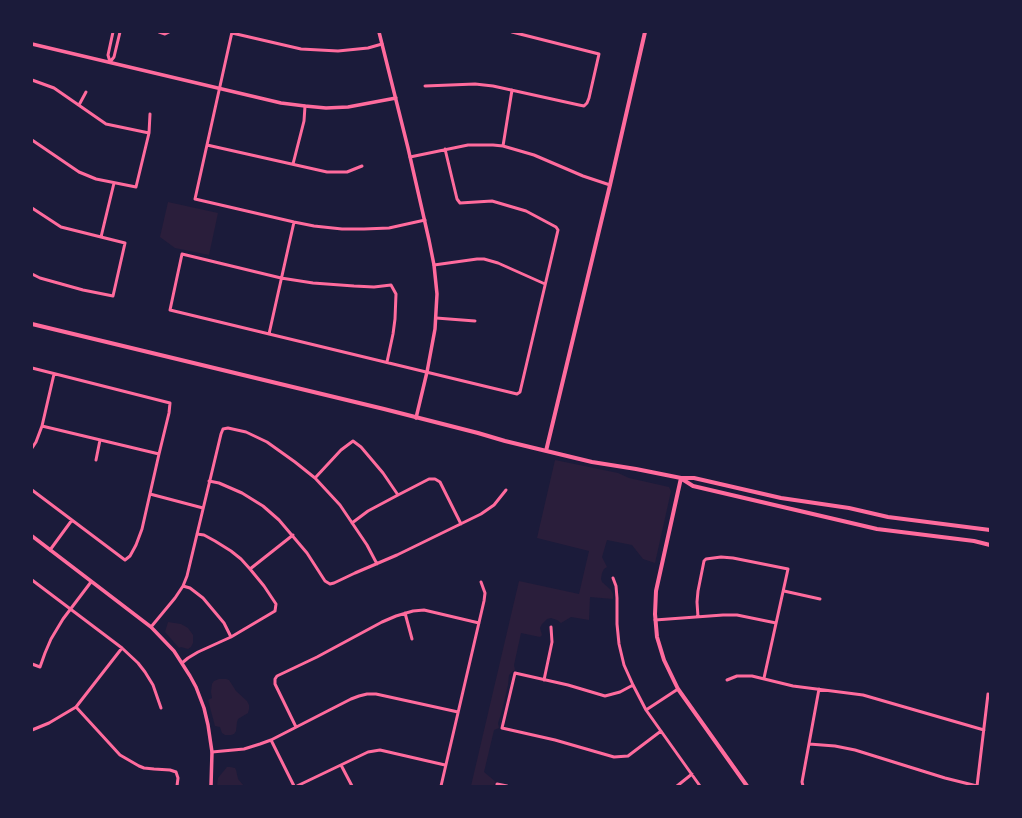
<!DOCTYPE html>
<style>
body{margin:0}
#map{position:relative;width:1022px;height:818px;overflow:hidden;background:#1b1b3a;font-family:"Noto Sans",sans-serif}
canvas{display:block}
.frame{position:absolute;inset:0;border:33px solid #1b1b3a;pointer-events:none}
</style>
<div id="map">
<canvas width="1022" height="818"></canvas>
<div class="frame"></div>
</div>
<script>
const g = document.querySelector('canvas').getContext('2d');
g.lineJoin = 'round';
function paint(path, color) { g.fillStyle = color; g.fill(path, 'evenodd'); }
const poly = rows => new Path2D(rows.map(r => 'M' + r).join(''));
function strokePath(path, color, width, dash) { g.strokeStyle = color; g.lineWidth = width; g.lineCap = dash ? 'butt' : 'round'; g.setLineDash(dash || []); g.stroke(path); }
paint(poly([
 [168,202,218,213,209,255,175,248,160,237],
 [555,460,618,473,629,478,669,487,671,491,655,563,643,559,632,545,607,540,602,557,607,567,604,569,602,573,601,579,602,582,611,590,613,594,613,599,590,597,589,620,571,617,561,623,557,620,551,618,547,619,542,624,540,628,542,635,540,637,521,633,514,665,515,670,512,672,509,675,508,685,501,714,498,723,499,728,494,730,484,772,496,782,493,786,471,786,519,581,579,594,589,551,537,538],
 [168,622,181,624,188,628,193,635,193,643,191,647,188,649,181,647,179,648,165,632],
 [219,679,226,679,229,680,236,691,247,701,249,705,249,709,248,713,238,719,237,722,236,731,234,734,231,735,225,735,222,733,220,727,215,726,208,700,212,698,211,692,212,684,214,681],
 [227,767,230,767,235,768,236,770,238,779,244,786,217,786,218,778]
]), '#2a1e3b');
strokePath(poly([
 [159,32,165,34,169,32],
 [232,32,195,199,294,222,314,226,342,229,364,229,389,228,425,220],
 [232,33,301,49,338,51,368,48,382,44],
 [110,62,114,57,120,32],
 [110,62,108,55,113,32],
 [32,80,54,88,106,124,149,133],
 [425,86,475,84,493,86,579,105,584,106,587,103,589,98,599,54,512,32],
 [79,105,86,92],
 [32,140,79,172,96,179,136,187,149,133,150,114],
 [207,145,327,172,347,172,362,166],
 [503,146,512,90],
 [410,157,468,145,493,145,503,146,534,155,583,176,610,185],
 [293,164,304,121,305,106],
 [32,208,61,227,125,243,113,296,83,290,40,278,32,274],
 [101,237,114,183],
 [434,265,477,259,484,259,498,263,545,284],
 [436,318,475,321],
 [269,334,294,222],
 [387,362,393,334,395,319,396,294,391,285,374,287,354,286,313,283,281,278,182,254,170,310,517,394,520,392,558,230,556,227,526,211,492,201,460,203,457,199,445,149],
 [32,368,170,403,169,413,159,454,142,529,136,545,130,556,125,560,32,490],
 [42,426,159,454],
 [32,448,36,442,42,426,54,374],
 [96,460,100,440],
 [315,478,341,450,353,441,361,447,383,473,398,495],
 [435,479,440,482,461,524],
 [209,481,219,483,242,493,263,506,279,520,307,553,325,581,330,584,334,583,355,573,397,555,481,514,494,505,506,490],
 [150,494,203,508],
 [352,523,368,511,398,495,429,479,435,479],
 [50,550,72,520],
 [250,569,293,535],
 [613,578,616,586,617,598,617,624,619,644,624,665,633,685,646,710,700,786],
 [32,580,122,648,138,663,145,672,153,685,161,708],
 [183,586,190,588,203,598,224,623,231,637],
 [784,591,820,599],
 [405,613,412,639],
 [698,617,697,602,698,591,704,561,706,559,721,557,733,558,788,569,764,678],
 [655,620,723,615,737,615,776,623],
 [151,627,175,598,183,586,187,576,221,434,223,429,228,428,246,432,267,442,295,462,315,478,340,505,367,545,377,564],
 [182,663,188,658,198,652,231,637,275,611,276,604,264,586,250,569,241,559,231,551,215,541,204,535,197,534],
 [32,664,40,667,45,653,51,639,63,619,91,582],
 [544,680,552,642,551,627],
 [727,680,737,676,752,676,793,686,863,695,984,730],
 [633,685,620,692,605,696,568,685,515,673,502,728,555,740,614,757,628,756,661,731],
 [76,707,120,755,139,766,144,768,154,769,170,770,176,772,178,778,177,786],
 [646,710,678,689],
 [296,727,275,684,275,679,277,676,317,657,382,622,396,616,413,611,424,610,479,623],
 [32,730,49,723,76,707,122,648],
 [271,740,294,786],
 [809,744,835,746,855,750,945,778,977,786],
 [212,752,244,749,260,744,271,740,351,699,359,696,367,694,376,694,458,712],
 [341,765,352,786],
 [297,786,368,752,380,750,445,765],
 [441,786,484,601,485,593,481,582],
 [497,786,497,784,507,786],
 [677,786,692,774],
 [803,786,802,782,819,689],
 [977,786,988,694]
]), '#ff6b9d', 3);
strokePath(poly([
 [379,32,408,148,429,240,434,265,437,294,435,329,427,372,416,418],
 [32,44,281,103,305,106,326,108,348,107,396,98],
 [32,536,151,627,174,651,190,676,196,687,204,708,208,725,212,752,211,786]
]), '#ff6b9d', 3.5);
strokePath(poly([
 [32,324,384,409,478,433,505,441,592,462,636,469,681,478,694,478,781,498,849,508,888,517,990,530],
 [546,451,610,185,645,32],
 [681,478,656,591,655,614,657,637,664,660,678,689,747,786],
 [682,479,693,486,877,529,974,541,990,545]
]), '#ff6b9d', 4);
</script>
